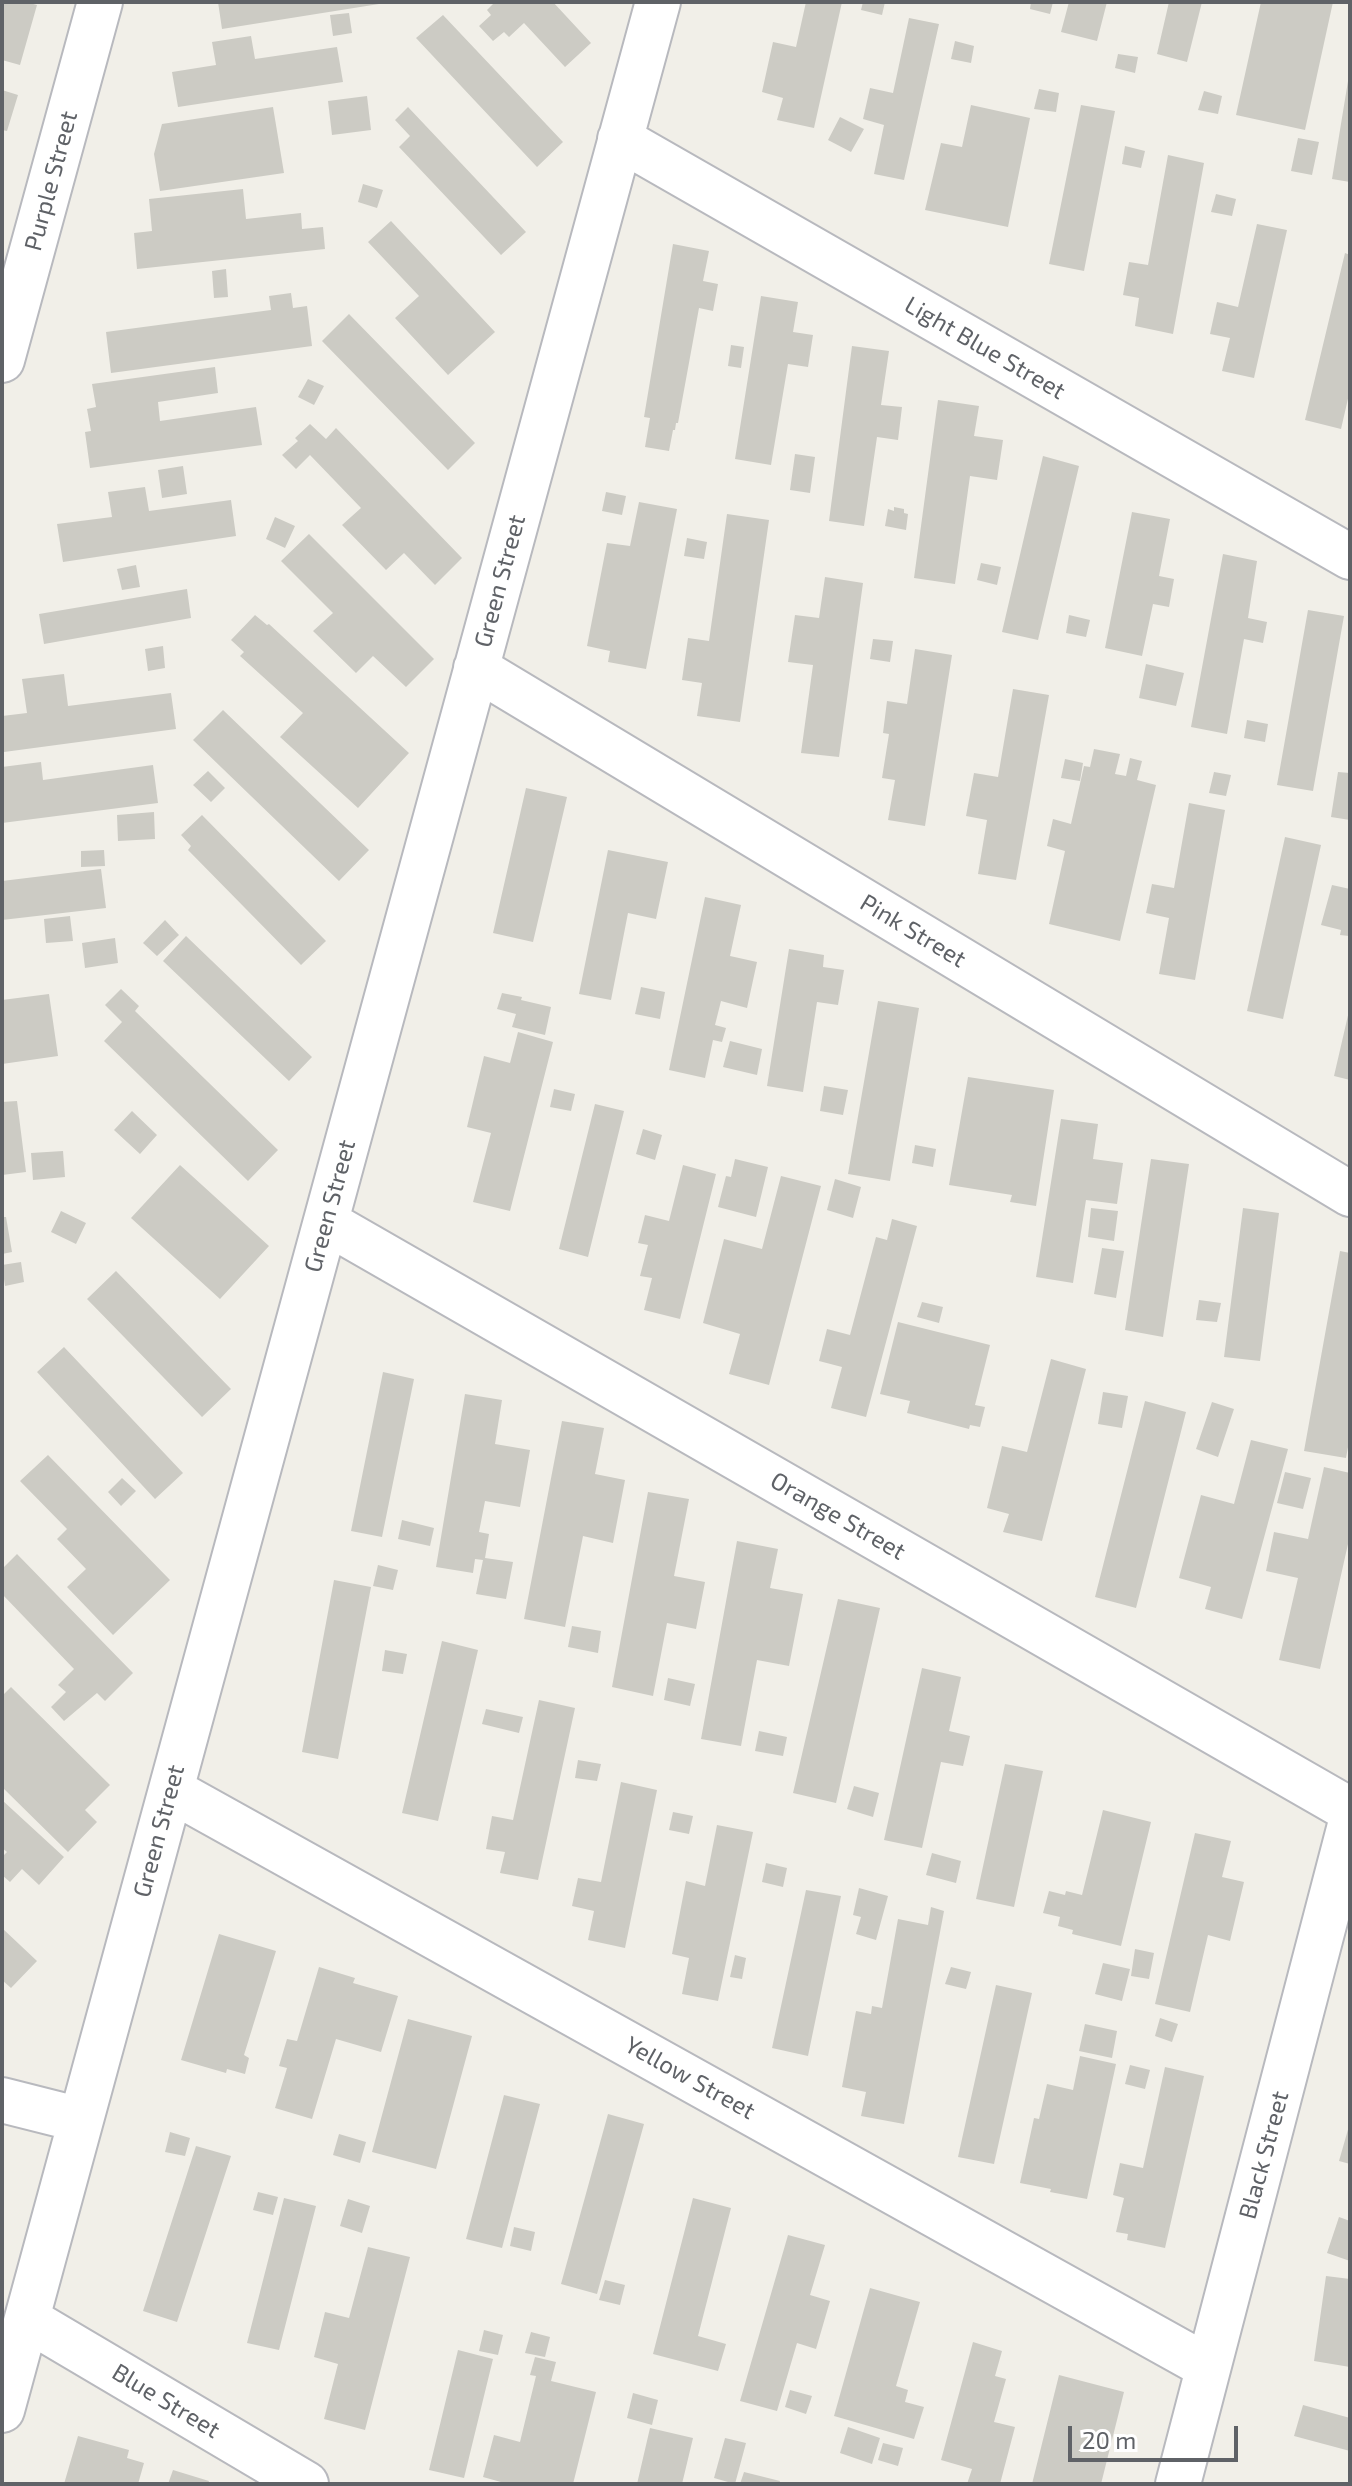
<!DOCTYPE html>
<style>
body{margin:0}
#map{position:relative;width:1352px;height:2486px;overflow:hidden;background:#f1efe8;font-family:"Exo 2",sans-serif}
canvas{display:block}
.frame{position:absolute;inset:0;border:4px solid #5f6267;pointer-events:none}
.scale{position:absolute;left:1068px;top:2426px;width:170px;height:36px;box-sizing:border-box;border:4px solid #5f6267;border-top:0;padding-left:10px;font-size:24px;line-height:28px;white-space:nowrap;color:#5f6267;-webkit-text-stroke:6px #fff;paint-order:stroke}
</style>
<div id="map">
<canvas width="1352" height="2486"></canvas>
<div class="frame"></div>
<div class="scale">20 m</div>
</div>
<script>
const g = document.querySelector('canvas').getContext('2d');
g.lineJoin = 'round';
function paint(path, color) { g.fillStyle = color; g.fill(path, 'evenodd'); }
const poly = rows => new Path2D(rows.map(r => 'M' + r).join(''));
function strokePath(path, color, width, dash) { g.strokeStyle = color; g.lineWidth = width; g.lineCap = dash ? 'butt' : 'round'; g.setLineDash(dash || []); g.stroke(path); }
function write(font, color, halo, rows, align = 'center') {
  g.font = font + ' "Exo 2",sans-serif'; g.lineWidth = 7; g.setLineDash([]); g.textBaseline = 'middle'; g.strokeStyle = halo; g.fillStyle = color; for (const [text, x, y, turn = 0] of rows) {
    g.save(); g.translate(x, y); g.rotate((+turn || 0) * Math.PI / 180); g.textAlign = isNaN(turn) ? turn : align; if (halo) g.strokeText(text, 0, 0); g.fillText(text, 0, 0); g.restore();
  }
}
paint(poly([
 [2,2,26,2,37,5,20,65,2,60],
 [218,2,379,2,379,4,222,29],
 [495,2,553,2,591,43,565,67,524,23,509,37,504,32,493,41,479,26,491,15,487,10],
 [806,2,842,2,814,128,777,120,783,98,762,92,773,42,796,47],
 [863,2,885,2,882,15,861,10],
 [1031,2,1053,2,1050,14,1030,9],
 [1069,2,1107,2,1097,41,1061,32],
 [1169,2,1202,2,1187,62,1157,54],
 [1261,2,1333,2,1305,130,1236,115],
 [349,13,352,33,333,36,330,15],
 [443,15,563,142,537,167,416,38],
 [909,18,939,24,904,180,874,174,884,125,863,119,870,88,893,93],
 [251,36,255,59,337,47,343,82,178,107,172,72,216,65,212,42],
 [955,41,974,46,971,63,951,59],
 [1118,54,1138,57,1135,73,1115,68],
 [1348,81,1350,81,1350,182,1332,179],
 [1039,89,1059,93,1056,112,1034,109],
 [2,90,18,95,7,131,2,130],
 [1204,91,1222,96,1218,114,1198,110],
 [367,96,371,130,332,135,328,101],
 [971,105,1030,118,1008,227,925,210,941,143,962,147],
 [1081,105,1115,111,1084,271,1049,264],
 [273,107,284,173,160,191,154,154,162,124],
 [408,107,526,232,501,255,399,147,410,136,395,120],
 [840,117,864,129,851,152,828,140],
 [1298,138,1319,142,1312,175,1291,171],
 [1125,146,1145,151,1141,168,1122,164],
 [1168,155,1204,163,1173,334,1135,326,1139,298,1123,295,1129,262,1148,265],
 [363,184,383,190,377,208,358,202],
 [243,189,246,219,301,213,302,229,323,227,325,249,137,269,134,233,152,231,149,199],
 [1216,194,1236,199,1232,216,1211,212],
 [391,221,495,332,448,375,395,318,419,296,368,242],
 [1257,224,1287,230,1254,378,1222,371,1230,338,1210,334,1217,302,1238,307],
 [673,244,709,251,703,281,718,284,713,311,699,308,678,423,676,423,675,430,673,430,669,451,645,447,650,418,644,417],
 [1345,253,1350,255,1350,390,1341,429,1305,420],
 [226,269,228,297,214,298,212,271],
 [291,293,293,308,307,306,312,346,111,373,106,332,271,310,269,296],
 [761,296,798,302,793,332,813,335,808,367,788,364,771,465,735,459],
 [349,314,475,443,448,470,322,341],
 [731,345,744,347,741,368,728,366],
 [852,346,889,351,881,405,902,407,898,440,877,437,864,526,829,521],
 [215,367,218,393,158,402,160,421,256,407,262,445,90,468,85,432,91,431,87,409,96,407,92,384],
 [308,379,324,386,314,405,298,397],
 [938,400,979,406,974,436,1003,440,997,480,970,476,955,584,914,578],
 [310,424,326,439,336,428,462,558,435,585,404,553,386,570,342,525,361,508,310,455,296,469,282,455,298,441,295,438],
 [795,454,815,457,810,493,790,490],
 [1043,456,1079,466,1038,640,1002,632],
 [183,466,187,494,162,498,158,470],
 [145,487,149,511,231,500,236,536,63,562,57,524,112,517,108,492],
 [606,492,626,496,622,515,602,511],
 [639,502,677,509,646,669,608,662,610,651,587,646,607,543,630,546],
 [894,507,904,509,904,513,908,514,906,530,885,526,888,509,894,511],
 [1132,512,1170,519,1159,576,1174,579,1169,607,1153,604,1142,656,1105,648],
 [727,514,769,520,740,722,697,716,702,683,682,680,688,638,709,641],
 [275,517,295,526,285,548,266,539],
 [309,534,434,659,406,687,373,656,356,673,313,631,333,613,281,561],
 [687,538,707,542,704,559,684,556],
 [1223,554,1257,561,1248,618,1267,622,1263,643,1244,639,1227,734,1191,727],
 [981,563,1001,567,997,585,977,580],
 [136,565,140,587,122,590,117,569],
 [825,577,863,583,839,757,801,753,813,665,788,662,795,615,819,618],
 [187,589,191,618,44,644,39,614],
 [1308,610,1344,616,1313,791,1277,785],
 [255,615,267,625,269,624,409,753,358,808,280,737,303,713,240,656,244,652,231,640],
 [1069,615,1090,620,1086,637,1066,633],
 [873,639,893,641,890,662,870,659],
 [163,646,165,668,148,671,145,649],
 [915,649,952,655,925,826,888,820,895,780,882,778,889,734,883,733,887,701,907,704],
 [1146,664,1184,673,1176,706,1139,698],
 [64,674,68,706,171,693,176,729,4,752,2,716,27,713,22,679],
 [1013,689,1049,695,1016,880,978,874,987,820,966,816,974,773,998,777],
 [223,710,369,850,339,881,193,740],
 [1247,720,1268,724,1265,742,1244,738],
 [1094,749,1120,754,1115,774,1126,776,1130,758,1142,761,1137,780,1156,785,1120,941,1049,924,1065,851,1047,846,1053,819,1071,824,1084,766,1090,767],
 [1065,759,1083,763,1080,781,1061,778],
 [41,762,43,780,153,765,158,803,2,823,2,767],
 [208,771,225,788,211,802,193,785],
 [1214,772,1231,775,1226,796,1209,793],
 [1338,772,1350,773,1350,820,1331,817],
 [526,788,567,797,533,942,493,933],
 [1189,803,1225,810,1195,980,1159,974,1169,918,1146,913,1152,884,1174,888],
 [154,812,155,839,118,841,117,815],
 [202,815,326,941,301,965,188,850,191,846,181,835],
 [1285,837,1321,845,1283,1019,1247,1011],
 [104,850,105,866,81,867,81,851],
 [608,850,668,862,656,919,628,913,611,1000,579,994],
 [101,869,106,908,2,920,2,881],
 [1332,885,1350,889,1349,936,1340,935,1341,930,1321,925],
 [705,897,741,905,730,956,757,962,747,1008,721,1001,715,1025,726,1028,722,1042,713,1040,705,1078,669,1070],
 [70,916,73,941,46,943,44,919],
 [165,920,179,935,157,956,143,943],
 [186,936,312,1057,289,1081,163,961],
 [115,938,118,963,85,968,82,943],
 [789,949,824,955,823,967,844,970,838,1005,817,1002,803,1092,767,1086],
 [641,987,665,992,660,1019,635,1014],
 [121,989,139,1006,135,1011,278,1150,248,1181,104,1041,122,1022,105,1005],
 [502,993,522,997,521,1000,551,1007,545,1035,512,1027,516,1014,497,1009],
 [49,994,58,1056,2,1064,2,1000],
 [878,1001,919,1008,890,1181,848,1174],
 [1349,1011,1350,1011,1350,1080,1334,1076],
 [518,1032,553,1042,510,1211,473,1202,491,1133,467,1127,484,1056,510,1063],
 [730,1041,762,1049,757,1075,723,1067],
 [968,1077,1054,1090,1036,1206,1010,1202,1012,1195,949,1185],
 [824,1086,848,1090,843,1115,820,1111],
 [554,1089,575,1094,571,1111,550,1107],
 [17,1101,26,1172,2,1175,2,1102],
 [595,1104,624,1111,588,1257,559,1249],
 [132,1111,157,1135,140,1154,114,1130],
 [1061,1119,1098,1124,1093,1159,1123,1163,1117,1204,1086,1200,1073,1283,1036,1277],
 [643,1129,662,1135,655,1160,636,1154],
 [915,1145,936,1149,933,1167,912,1163],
 [63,1151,65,1177,33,1180,31,1153],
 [735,1159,768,1167,756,1217,718,1207,726,1176,731,1177],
 [1151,1159,1189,1164,1163,1337,1125,1330],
 [180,1165,269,1246,220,1299,131,1218],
 [683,1165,716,1174,680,1319,644,1310,652,1278,640,1276,648,1245,638,1243,645,1215,669,1221],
 [781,1176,821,1186,769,1385,729,1374,740,1334,703,1323,724,1239,762,1249],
 [835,1179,861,1187,853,1218,827,1210],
 [1091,1208,1118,1211,1114,1241,1088,1237],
 [1243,1208,1279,1213,1260,1361,1224,1357],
 [61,1211,86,1223,76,1244,51,1232],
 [2,1217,6,1217,12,1252,2,1254],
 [892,1219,917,1226,866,1417,831,1408,842,1367,819,1361,827,1329,850,1335,876,1237,887,1240],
 [1102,1248,1124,1251,1116,1298,1094,1294],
 [1340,1251,1350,1253,1350,1436,1346,1458,1304,1451],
 [21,1262,24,1282,5,1286,2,1265],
 [116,1271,231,1389,202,1417,87,1299],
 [1199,1300,1221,1303,1217,1322,1196,1320],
 [922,1302,943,1307,939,1323,917,1317],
 [898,1322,990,1345,975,1405,985,1407,980,1427,970,1425,969,1429,907,1413,910,1401,880,1394],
 [64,1347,183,1473,155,1499,37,1372],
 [1051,1359,1086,1369,1042,1541,1003,1532,1009,1514,987,1508,1002,1446,1027,1452],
 [383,1372,414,1379,382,1537,351,1531],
 [1103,1392,1128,1396,1122,1428,1098,1424],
 [465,1394,502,1400,495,1444,530,1450,520,1507,485,1501,479,1532,489,1534,485,1558,513,1562,506,1599,476,1594,483,1560,475,1559,473,1573,436,1567],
 [1145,1401,1186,1412,1136,1608,1095,1597],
 [1212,1402,1234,1409,1218,1457,1196,1449],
 [562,1421,604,1428,595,1474,625,1480,613,1543,583,1536,565,1627,524,1619],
 [1251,1440,1288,1449,1242,1619,1205,1609,1211,1587,1179,1578,1201,1495,1234,1504],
 [48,1455,170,1580,113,1635,67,1587,86,1569,57,1539,67,1529,20,1481],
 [1324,1467,1350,1473,1350,1535,1320,1669,1279,1660,1298,1578,1266,1571,1274,1532,1308,1539],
 [1285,1472,1311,1478,1303,1509,1277,1503],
 [122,1478,136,1491,121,1506,108,1492],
 [648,1492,689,1499,674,1576,705,1582,696,1629,667,1623,653,1696,612,1687],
 [402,1520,434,1528,430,1546,398,1539],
 [737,1541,778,1549,770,1588,803,1594,789,1666,757,1660,741,1746,701,1739],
 [17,1554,133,1673,105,1701,97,1693,64,1721,51,1707,66,1692,58,1685,74,1669,2,1594,2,1569],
 [378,1565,398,1570,393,1590,373,1586],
 [334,1580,371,1587,338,1759,302,1752],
 [838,1599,880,1608,836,1803,793,1793],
 [572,1626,601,1631,598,1653,568,1647],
 [442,1641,478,1650,438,1821,402,1813],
 [385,1650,407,1654,403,1674,382,1671],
 [922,1668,961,1677,949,1731,970,1736,963,1766,941,1762,922,1848,884,1840],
 [668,1678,695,1684,690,1706,664,1700],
 [11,1687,110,1785,85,1810,97,1822,68,1852,2,1787,2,1696],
 [539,1700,575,1708,538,1880,500,1873,505,1852,486,1849,492,1816,513,1820],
 [486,1709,523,1717,519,1733,482,1724],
 [759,1731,787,1737,783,1756,755,1751],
 [578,1760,601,1764,597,1781,575,1778],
 [1005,1764,1043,1771,1014,1907,976,1899],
 [621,1782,657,1790,625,1948,588,1940,594,1911,572,1906,578,1878,601,1882],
 [854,1786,879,1793,873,1817,847,1809],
 [2,1800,64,1857,39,1885,22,1869,10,1882,2,1875,2,1857,7,1852,2,1848],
 [1103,1810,1151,1822,1121,1946,1072,1934,1073,1930,1058,1926,1060,1917,1043,1913,1049,1891,1065,1895,1066,1891,1082,1895],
 [673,1812,693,1816,689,1834,669,1830],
 [717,1825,753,1832,718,2001,682,1994,689,1958,672,1954,686,1881,705,1886],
 [1195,1833,1231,1841,1222,1877,1244,1882,1230,1941,1208,1935,1190,2012,1155,2004],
 [932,1853,961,1861,956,1883,926,1875],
 [766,1863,787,1868,783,1887,762,1882],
 [859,1888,888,1896,876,1940,856,1934,861,1917,853,1915],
 [806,1890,841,1896,808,2056,772,2048],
 [931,1907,944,1911,904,2124,861,2116,866,2092,842,2087,856,2011,871,2014,872,2006,882,2008,898,1919,928,1925],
 [2,1928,37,1961,11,1988,2,1980],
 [219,1934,276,1951,244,2055,249,2058,245,2074,227,2069,226,2073,181,2060],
 [1135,1949,1154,1953,1149,1979,1131,1976],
 [735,1955,746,1958,742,1979,730,1977],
 [1103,1963,1130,1969,1122,2001,1095,1994],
 [319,1967,355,1978,353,1983,398,1996,381,2052,336,2039,312,2119,275,2108,287,2068,279,2066,287,2039,297,2041],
 [951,1967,971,1972,966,1989,945,1984],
 [996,1985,1032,1993,994,2164,958,2157],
 [1160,2018,1178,2024,1172,2042,1155,2036],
 [408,2019,472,2036,436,2169,372,2152],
 [1085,2024,1117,2031,1112,2058,1079,2051],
 [1080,2056,1116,2064,1087,2199,1050,2192,1051,2189,1020,2183,1034,2118,1039,2119,1047,2084,1073,2090],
 [1130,2065,1150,2070,1145,2089,1125,2084],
 [1165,2067,1204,2076,1165,2248,1127,2240,1128,2234,1116,2232,1124,2198,1113,2195,1120,2163,1143,2168],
 [504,2095,540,2104,502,2248,466,2239],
 [608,2114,644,2124,597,2294,561,2284],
 [1349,2126,1350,2126,1350,2164,1339,2161],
 [170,2132,190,2138,185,2156,165,2152],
 [339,2134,366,2142,360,2163,333,2155],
 [196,2146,231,2156,177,2322,143,2311],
 [258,2192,278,2197,273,2215,253,2210],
 [284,2198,316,2206,279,2350,247,2343],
 [693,2198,731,2208,698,2336,726,2344,718,2371,653,2354],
 [348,2199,370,2206,362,2233,340,2226],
 [1339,2217,1350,2221,1350,2261,1327,2253],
 [514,2227,535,2232,531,2251,510,2246],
 [788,2235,825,2245,810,2295,830,2301,816,2349,797,2343,777,2411,740,2401],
 [368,2247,410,2257,365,2430,324,2419,338,2364,314,2357,325,2312,349,2318],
 [1326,2276,1350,2279,1350,2367,1314,2361],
 [605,2280,625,2285,620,2305,599,2300],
 [870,2288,920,2302,896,2386,908,2390,905,2402,924,2407,914,2439,834,2416],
 [484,2330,503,2335,498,2355,479,2351],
 [531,2332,550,2337,545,2357,525,2353],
 [973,2342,1002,2351,995,2376,1006,2379,994,2422,1015,2427,1000,2484,967,2484,972,2469,941,2460],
 [458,2350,493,2359,464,2478,429,2470],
 [535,2357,556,2362,551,2381,596,2392,573,2484,508,2484,483,2477,494,2435,520,2442,536,2376,530,2375],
 [1059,2375,1124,2392,1101,2484,1032,2484],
 [790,2390,812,2396,806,2414,785,2407],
 [633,2393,658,2400,652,2425,627,2418],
 [1303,2405,1350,2418,1350,2451,1294,2436],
 [848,2427,880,2438,872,2464,840,2453],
 [650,2428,693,2438,682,2484,637,2484],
 [78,2436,129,2450,127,2458,144,2463,138,2484,64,2484],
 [725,2438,746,2443,735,2484,714,2478],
 [883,2443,903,2448,898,2466,878,2460],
 [173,2470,209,2481,208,2484,168,2484],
 [744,2472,780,2481,779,2484,740,2484]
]), '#cccbc4');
const street = poly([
 [620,139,1350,557],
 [2,360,100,2],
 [476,668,1350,1194],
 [326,1222,1350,1810],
 [171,1790,1208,2367],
 [2,2100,81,2120],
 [27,2319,306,2484],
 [2,2410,658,2],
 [1178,2484,1350,1825]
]);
strokePath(street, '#b8b9be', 48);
strokePath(street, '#fff', 44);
write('24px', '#5f6267', '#fff', [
 ["Purple Street",51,181,-75],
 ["Light Blue Street",985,348,30],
 ["Green Street",500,581,-75],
 ["Pink Street",913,931,31],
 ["Green Street",330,1206,-75],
 ["Orange Street",838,1516,30],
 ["Green Street",159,1831,-75],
 ["Yellow Street",690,2078,29],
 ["Black Street",1264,2155,-75],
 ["Blue Street",166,2401,31]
]);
</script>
